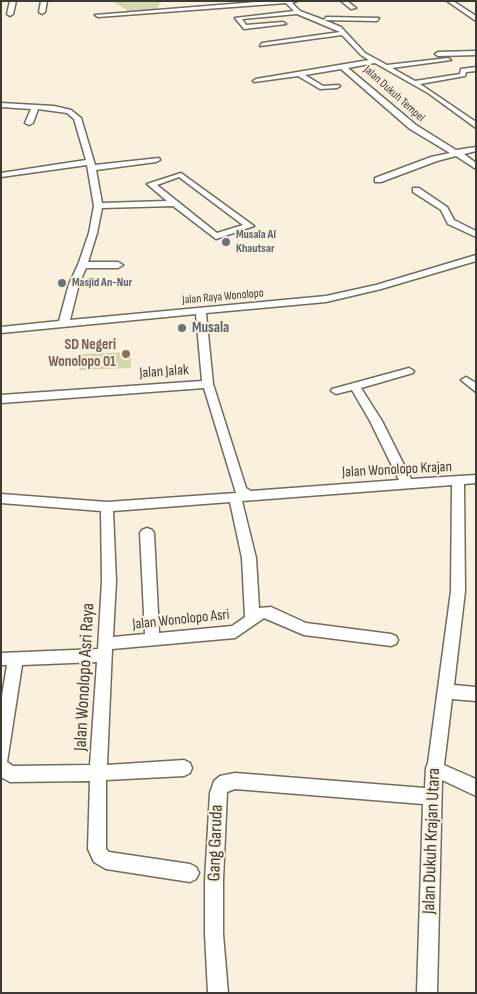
<!DOCTYPE html>
<style>
body{margin:0}
#map{position:relative;width:477px;height:994px;overflow:hidden;background:#faf0de;font-family:"Sofia Sans Condensed",sans-serif}
canvas{display:block}
.frame{position:absolute;inset:0;border:2px solid #3d3a33;pointer-events:none}
</style>
<div id="map">
<canvas width="477" height="994"></canvas>
<div class="frame"></div>
</div>
<script>
const g = document.querySelector('canvas').getContext('2d');
g.lineJoin = 'round';
function paint(path, color) { g.fillStyle = color; g.fill(path, 'evenodd'); }
const poly = rows => new Path2D(rows.map(r => 'M' + r).join(''));
function strokePath(path, color, width, dash) { g.strokeStyle = color; g.lineWidth = width; g.lineCap = dash ? 'butt' : 'round'; g.setLineDash(dash || []); g.stroke(path); }
function write(font, color, halo, rows, align = 'center') {
  g.font = font + ' "Sofia Sans Condensed",sans-serif'; g.lineWidth = 4; g.setLineDash([]); g.textBaseline = 'middle'; g.strokeStyle = halo; g.fillStyle = color; for (const [text, x, y, turn = 0] of rows) {
    g.save(); g.translate(x, y); g.rotate((+turn || 0) * Math.PI / 180); g.textAlign = isNaN(turn) ? turn : align; if (halo) g.strokeText(text, 0, 0); g.fillText(text, 0, 0); g.restore();
  }
}
paint(poly([
 [112,1,161,1,156,11,127,12,127,10],
 [131,352,131,368,79,370,81,354]
]), '#d0d8ac');
const minor = poly([
 [10,1,16,1,13,14,10,16,7,14,10,1],
 [41,1,47,1,45,12,42,14,39,12,41,1],
 [269,1,297,1,292,3,300,11,324,20,326,17,379,18,377,21,324,20,341,27,365,53,387,65,448,58,451,60,392,68,415,81,460,74,461,69,476,67,476,71,466,72,465,76,420,84,476,122,476,128,428,93,375,63,348,68,416,125,456,150,476,147,476,151,464,154,476,163,476,169,456,156,437,161,381,182,375,182,375,178,431,157,450,153,410,129,341,69,305,75,323,86,339,85,340,86,337,88,320,89,298,76,254,82,253,81,256,79,369,60,361,55,342,35,260,46,262,43,340,32,297,14,242,19,246,25,283,22,286,24,244,29,235,18,294,11,286,3,98,17,95,15,269,1],
 [341,1,347,1,356,8,351,9,341,1],
 [447,1,453,1,476,16,476,21,447,1],
 [476,51,476,55,438,56,435,54,438,52,476,51],
 [1,103,54,106,71,110,81,118,95,165,159,158,160,160,156,162,96,170,102,203,167,201,147,184,181,173,254,226,216,239,173,206,102,208,97,233,88,262,118,262,123,265,118,268,86,268,79,284,70,320,326,296,376,285,476,255,476,261,381,289,326,302,206,313,213,384,246,488,251,491,399,480,370,421,352,390,336,394,331,391,332,389,409,368,414,371,413,373,361,388,382,421,411,479,476,475,476,483,464,484,465,591,454,685,476,687,476,701,452,699,444,765,476,779,476,796,442,780,437,993,417,993,423,804,235,789,227,792,223,880,223,934,228,993,208,993,205,934,205,880,210,793,214,781,220,776,235,773,425,788,426,768,428,763,451,591,452,485,242,501,256,558,259,608,271,607,306,623,391,634,396,636,398,640,396,644,391,646,304,635,264,618,235,638,112,649,107,765,184,760,190,763,192,768,190,773,184,776,106,780,106,849,109,852,190,864,196,867,199,873,196,879,190,882,106,869,94,862,88,849,90,781,10,782,1,777,1,702,7,665,1,665,1,653,98,649,102,581,101,511,1,503,1,494,107,502,236,493,204,388,1,403,1,395,202,381,196,314,1,333,1,327,59,321,69,284,78,265,89,233,94,206,87,165,1,177,1,173,86,160,74,119,67,113,38,109,33,123,29,125,25,123,31,109,1,107,1,103],
 [179,177,243,225,217,233,157,185,179,177],
 [230,502,242,558,245,617,232,626,159,633,154,533,152,530,147,528,142,530,140,533,145,634,113,637,116,581,113,511,230,502],
 [97,662,90,765,13,766,7,762,22,665,97,662],
 [413,188,419,188,447,207,454,220,476,231,476,237,448,224,441,210,413,192,413,188],
 [466,377,476,383,476,392,461,380,466,377]
]);
strokePath(minor, '#736b5b', 3);
paint(minor, '#fff');
for (const [x, y, r, color] of [
 [226,242,5,"#6b7280"],
 [62,283,5,"#6b7280"],
 [182,328,5,"#6b7280"],
 [126,354,5,"#8d6e63"]
]) { const dot = new Path2D(); dot.arc(x, y, r, 0, 2 * Math.PI); g.fillStyle = color; g.fill(dot); strokePath(dot, '#faf0de', 2); }
write('12px', '#3d3a33', '#faf0de', [
 ["Jalan Dukuh Tempel",394,94,42],
 ["Jalan Raya Wonolopo",223,297,-5]
]);
write('bold 12px', '#5b616d', '#faf0de', [
 ["Musala Al",236,235],
 ["Khautsar",236,249],
 ["Masjid An-Nur",72,283]
], 'left');
write('bold 15px', '#5b616d', '#faf0de', [
 ["Musala",192,328]
], 'left');
write('bold 15px', '#785e54', '#faf0de', [
 ["SD Negeri",116,345],
 ["Wonolopo 01",116,362]
], 'right');
write('15px', '#3d3a33', '#faf0de', [
 ["Jalan Jalak",164,372,-4],
 ["Jalan Wonolopo Krajan",397,470,-3],
 ["Jalan Wonolopo Asri",181,620,-6]
]);
write('18px', '#3d3a33', '#faf0de', [
 ["Jalan Wonolopo Asri Raya",85,677,-87],
 ["Jalan Dukuh Krajan Utara",432,841,-88],
 ["Gang Garuda",216,843,-88]
]);
</script>
